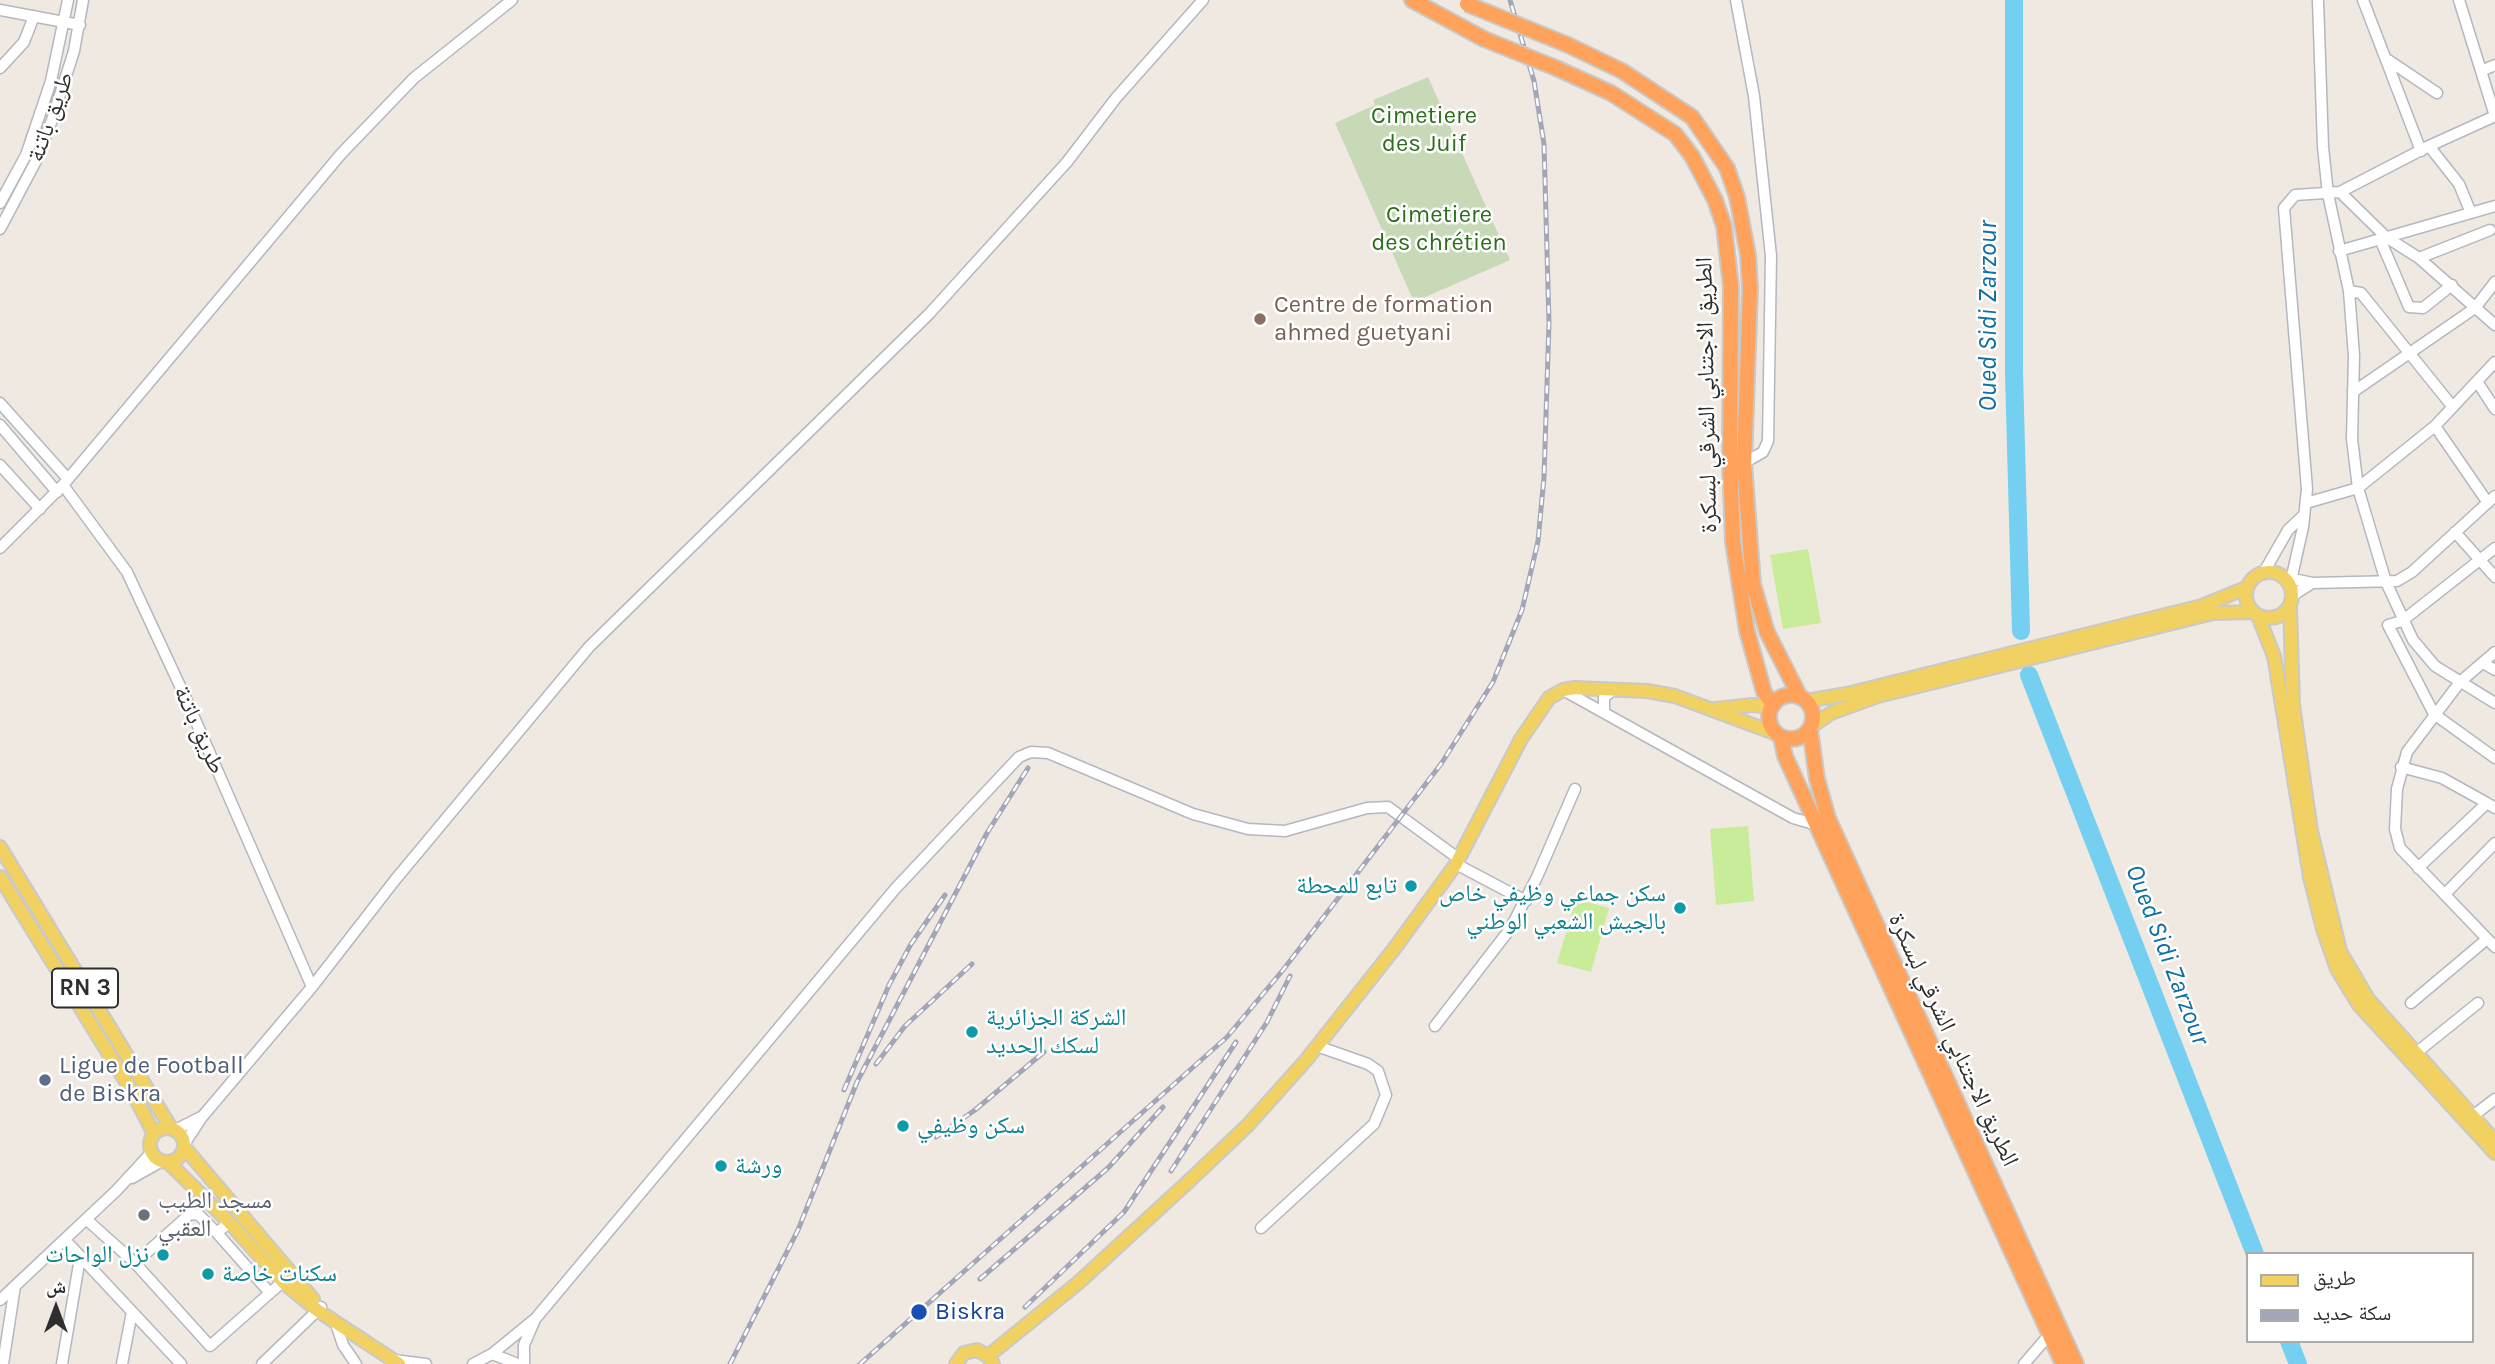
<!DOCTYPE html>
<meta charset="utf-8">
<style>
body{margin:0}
#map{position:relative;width:2495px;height:1364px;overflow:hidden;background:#efe9e1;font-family:Karla,"Noto Naskh Arabic",sans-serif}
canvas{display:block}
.legend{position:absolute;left:2246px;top:1252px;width:228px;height:91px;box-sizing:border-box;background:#fff;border:2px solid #ababab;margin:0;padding:9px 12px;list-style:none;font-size:21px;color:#2e2e2e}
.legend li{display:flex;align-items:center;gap:14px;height:35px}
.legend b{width:35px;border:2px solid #ababab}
.north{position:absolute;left:21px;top:1273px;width:70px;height:70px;-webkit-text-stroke:5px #fff;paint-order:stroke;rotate:0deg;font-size:19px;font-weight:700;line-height:28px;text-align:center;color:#2e2e2e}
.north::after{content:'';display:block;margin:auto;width:24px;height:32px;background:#2e2e2e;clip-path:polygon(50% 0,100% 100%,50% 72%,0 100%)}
</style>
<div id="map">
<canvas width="2495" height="1364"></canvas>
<ul class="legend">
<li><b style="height:9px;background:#f2d163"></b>طريق</li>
<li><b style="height:9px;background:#a3a6b8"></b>سكة حديد</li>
</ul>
<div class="north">ش</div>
</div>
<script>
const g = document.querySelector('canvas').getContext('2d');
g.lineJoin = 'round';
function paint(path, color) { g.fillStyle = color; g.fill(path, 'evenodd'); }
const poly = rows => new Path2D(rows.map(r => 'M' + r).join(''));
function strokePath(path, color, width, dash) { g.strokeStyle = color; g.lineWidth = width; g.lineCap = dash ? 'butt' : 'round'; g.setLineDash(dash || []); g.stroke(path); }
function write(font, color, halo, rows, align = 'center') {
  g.font = font + ' Karla,"Noto Naskh Arabic",sans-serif'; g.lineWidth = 5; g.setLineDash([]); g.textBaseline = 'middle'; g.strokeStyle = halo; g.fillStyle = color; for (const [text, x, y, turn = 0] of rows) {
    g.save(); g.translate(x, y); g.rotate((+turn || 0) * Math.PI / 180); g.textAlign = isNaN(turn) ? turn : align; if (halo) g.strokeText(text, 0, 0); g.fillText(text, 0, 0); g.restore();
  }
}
paint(poly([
 [1428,77,1510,260,1414,302,1335,123,1375,105,1373,100]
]), '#c8d9b8');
paint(poly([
 [1808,549,1821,623,1783,629,1770,555],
 [1748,826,1754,901,1716,905,1710,829],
 [1576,899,1609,908,1591,972,1557,963]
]), '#c9ec9a');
strokePath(poly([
 [2014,0,2014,373,2021,631],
 [2029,675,2255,1254],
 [2289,1341,2298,1364]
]), '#75cff0', 18);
const minor = poly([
 [1736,0,1754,96,1771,256,1768,441,1763,452,1744,463],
 [2318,0,2323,147,2328,194,2349,291,2354,356,2352,439,2358,488,2386,582,2413,640,2435,666,2495,703],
 [2363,0,2421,151],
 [2459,0,2495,116],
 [0,10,80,25],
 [2388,60,2437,93],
 [0,68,24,42,34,16],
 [2481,71,2495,65],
 [2429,146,2459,184,2471,213],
 [2340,192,2386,237,2419,258,2495,325],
 [0,203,26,155,51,81,68,0],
 [0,229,36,161,52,120,74,51,83,0],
 [2380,239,2409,307,2423,308,2452,285],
 [2339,251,2495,206],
 [2419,258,2490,230],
 [2349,291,2361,293,2452,406],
 [2478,383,2495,409],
 [2353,392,2475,308,2495,282],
 [0,403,68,479],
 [0,425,57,492],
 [2435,426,2488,503],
 [0,465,40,509],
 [63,485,127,572,187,701,312,987],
 [2306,503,2358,488,2435,426,2495,362],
 [2455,532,2495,577],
 [0,548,63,485,341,154,414,78,512,0],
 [2495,548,2402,621,2388,625,2434,714,2495,758],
 [2264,572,2288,530,2304,515],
 [2283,577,2313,583,2397,581,2412,572,2495,496],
 [2290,585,2303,527,2307,489,2284,208,2295,195,2340,192,2429,146,2495,116],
 [2292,596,2312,583],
 [2495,652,2460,682,2407,752,2397,789,2395,829,2400,848,2495,947],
 [2483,663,2495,670],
 [1563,690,1793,818,1817,825],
 [1604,713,1604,697,1615,689],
 [2401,767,2442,778,2487,803],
 [1456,864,1526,901],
 [2418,868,2487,803,2495,808],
 [2445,894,2495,843],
 [2411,1003,2487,939],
 [1435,1026,1510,929,1537,877,1575,789],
 [2416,1053,2478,1003],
 [2469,1119,2495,1099],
 [175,1130,201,1117],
 [185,1143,202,1117,312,987,395,880,589,647,929,314,1067,162,1116,98,1203,0],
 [132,1178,162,1161],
 [86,1219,135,1263,210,1346,288,1277],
 [1261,1228,1374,1124,1386,1095,1378,1071,1368,1064,1317,1046],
 [217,1233,270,1293],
 [65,1240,181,1364],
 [135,1263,190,1214,199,1215,217,1233,229,1222],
 [0,1300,116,1191,152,1152],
 [336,1324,343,1345,356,1364],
 [492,1354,518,1364],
 [394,1360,426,1364],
 [3,1364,15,1286],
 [62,1364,80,1258],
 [122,1364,132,1312],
 [262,1364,321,1307],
 [473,1364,492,1354,536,1318,895,889,1019,757,1031,752,1048,753,1193,814,1248,829,1285,831,1367,808,1388,807,1459,859],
 [524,1364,524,1345,534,1322],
 [2024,1364,2049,1335]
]);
const major = poly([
 '2246 595a23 23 0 1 1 46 0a23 23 0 1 1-46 0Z',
 [2290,606,2293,705,2311,831,2340,951,2368,999,2495,1141],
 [2258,616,2274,656,2310,877,2323,929,2337,969,2359,1005,2495,1153],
 [1806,701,1847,694,2202,606,2246,588],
 [1715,709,1753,705,1772,707],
 [1812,726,1831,713,1878,696,2213,613,2252,612],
 [0,847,171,1128],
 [0,877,133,1093,154,1134],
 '150 1145a17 17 0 1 1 34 0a17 17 0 1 1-34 0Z',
 [184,1147,313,1299],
 [168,1162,229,1222,283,1282,317,1310,399,1364],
 [988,1356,1078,1283,1188,1182,1248,1125,1307,1059,1394,949,1456,864,1521,739,1549,698,1563,690,1575,688,1647,691,1675,696,1777,734],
 [956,1364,964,1353,977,1350,988,1356,993,1364]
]);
const highway = poly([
 [1412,0,1484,39],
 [1568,45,1622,71,1692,117,1727,168,1737,197,1748,255,1750,288,1744,463,1753,584,1767,632,1800,697],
 [1556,68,1611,93,1675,134,1692,156,1715,200,1724,226,1731,287,1730,462,1733,542,1747,631,1764,692,1773,705],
 '1769 717a22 22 0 1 1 44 0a22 22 0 1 1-44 0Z',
 [1810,729,1817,779,1828,818,2076,1364],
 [1781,737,1785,756,2063,1364]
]);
strokePath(minor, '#b4b7c1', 13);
strokePath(major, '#c9c9c9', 16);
strokePath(highway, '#c9c9c9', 18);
strokePath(minor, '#fff', 10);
strokePath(major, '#f2d163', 12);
strokePath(highway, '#ffa35c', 14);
const rail = poly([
 [876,1064,905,1026,972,964],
 [844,1090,889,985,911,944,945,895],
 [936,1137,975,1110,1044,1052],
 [1171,1171,1267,1022,1290,976],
 [980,1279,1108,1168,1163,1107],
 [1025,1307,1124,1212,1236,1042],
 [730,1364,798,1230,857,1082,987,833,1028,768],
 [860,1364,1227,1037,1283,970,1441,764,1493,682,1522,610,1538,541,1544,477,1549,323,1544,144,1534,81,1510,0]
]);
strokePath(rail, '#a3a6b8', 5);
strokePath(rail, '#fff', 2.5, [8]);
const highwayBridge = poly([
 [1467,4,1568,45],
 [1484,39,1556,68]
]);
strokePath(highwayBridge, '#c9c9c9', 18, []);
strokePath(highwayBridge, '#ffa35c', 14);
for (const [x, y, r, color] of [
 [1260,319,7,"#8d6e63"],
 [1411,886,7,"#0f9aa8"],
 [1680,908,7,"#0f9aa8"],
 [972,1032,7,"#0f9aa8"],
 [45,1080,7,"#5c6f8a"],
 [903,1126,7,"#0f9aa8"],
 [721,1166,7,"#0f9aa8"],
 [144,1215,7,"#6b7280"],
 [163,1255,7,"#0f9aa8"],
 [208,1274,7,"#0f9aa8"],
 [919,1312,9,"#1a4fb4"]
]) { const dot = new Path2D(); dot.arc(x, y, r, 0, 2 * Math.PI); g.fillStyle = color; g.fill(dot); strokePath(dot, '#fff', 2.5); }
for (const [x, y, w] of [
 [85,988,66]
]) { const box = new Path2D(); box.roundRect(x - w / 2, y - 19.5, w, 39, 5); g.fillStyle = '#fff'; g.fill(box); strokePath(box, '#2e2e2e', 2); }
write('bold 23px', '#2e2e2e', null, [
 ["RN 3",85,988]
]);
write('24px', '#2c6e1b', '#fff', [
 ["Cimetiere",1424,116],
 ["des Juif",1424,144],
 ["Cimetiere",1439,215],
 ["des chrétien",1439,243]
]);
write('24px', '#2e2e2e', '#fff', [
 ["طريق باتنة",51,117,-70],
 ["الطريق الاجتنابي الشرقي لبسكرة",1707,395,-91],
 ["طريق باتنة",199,730,66],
 ["الطريق الاجتنابي الشرقي لبسكرة",1953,1040,65]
]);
write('24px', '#785e54', '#fff', [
 ["Centre de formation",1274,305],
 ["ahmed guetyani",1274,333]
], 'left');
write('24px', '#0d838f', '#fff', [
 ["تابع للمحطة",1397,886,"right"],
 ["سكن جماعي وظيفي خاص",1666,894,"right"],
 ["بالجيش الشعبي الوطني",1666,922,"right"],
 ["الشركة الجزائرية",986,1018],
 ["لسكك الحديد",986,1046],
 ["سكن وظيفي",917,1126],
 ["ورشة",735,1166],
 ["نزل الواحات",149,1255,"right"],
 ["سكنات خاصة",222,1274]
], 'left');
write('24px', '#4e5e75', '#fff', [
 ["Ligue de Football",59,1066],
 ["de Biskra",59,1094]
], 'left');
write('24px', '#5b616d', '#fff', [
 ["مسجد الطيب",158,1201],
 ["العقبي",158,1229]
], 'left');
write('24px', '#164399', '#fff', [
 ["Biskra",935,1312]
], 'left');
write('italic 26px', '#0d6fa3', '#fff', [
 ["Oued Sidi Zarzour",1989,316,-90],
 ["Oued Sidi Zarzour",2167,955,69]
]);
</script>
